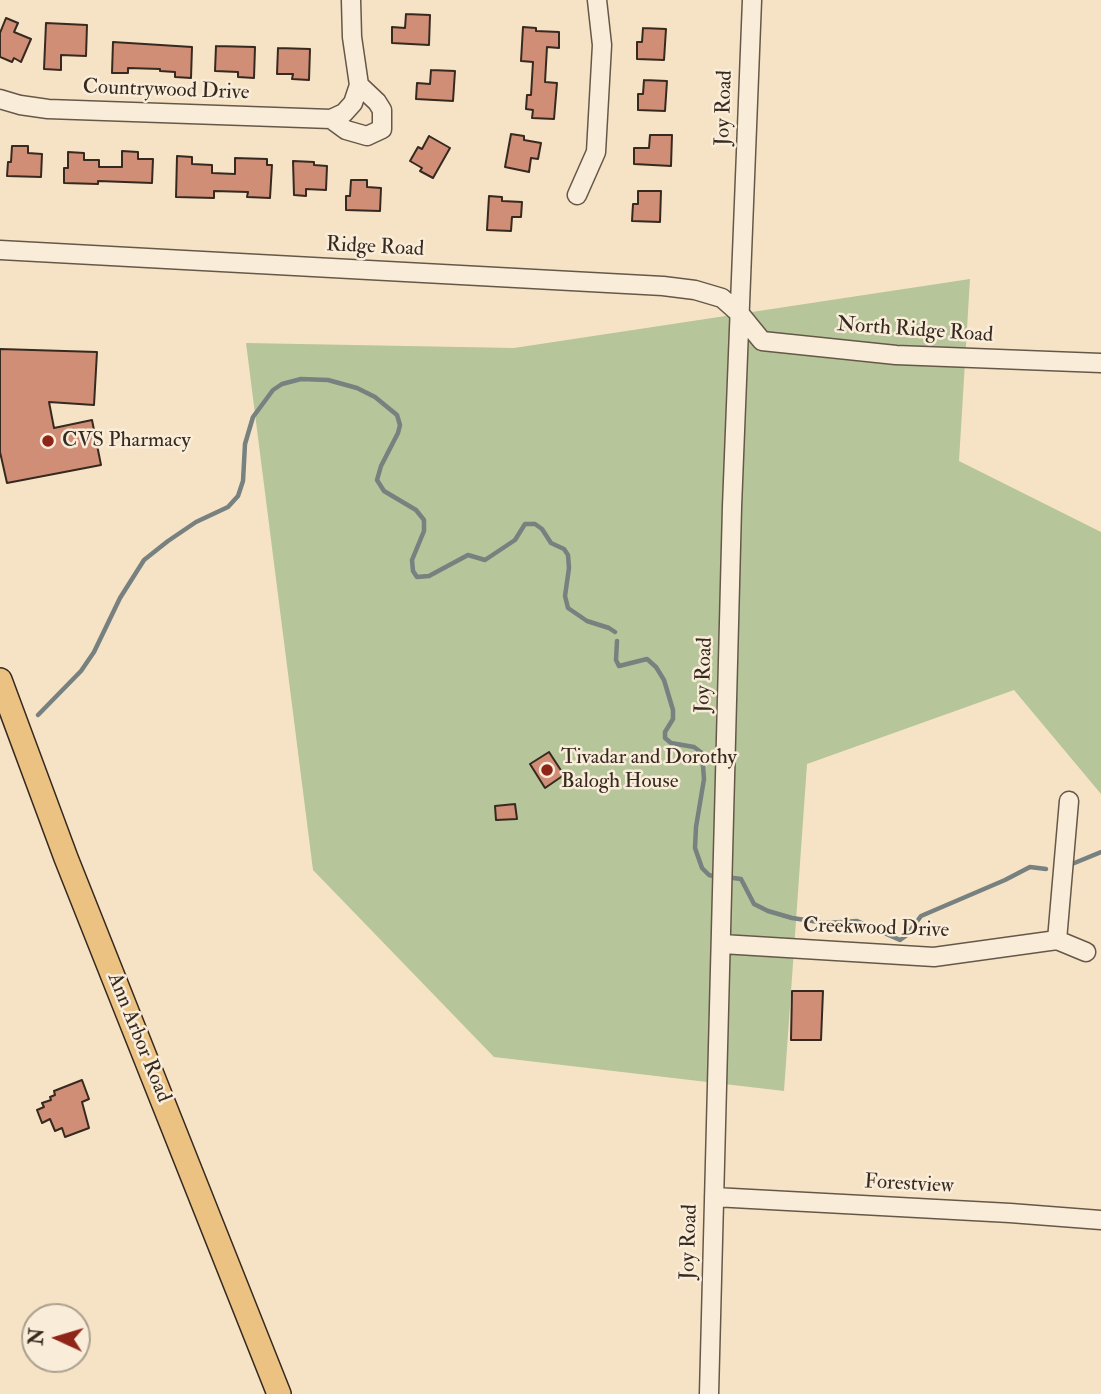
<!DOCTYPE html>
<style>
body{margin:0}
#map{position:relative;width:1101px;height:1394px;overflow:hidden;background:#f6e3c5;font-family:"IM FELL Double Pica",serif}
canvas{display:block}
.north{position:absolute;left:21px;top:1303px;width:70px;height:70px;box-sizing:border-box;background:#f9edd9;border:2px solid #ab9f8f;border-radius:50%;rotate:274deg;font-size:19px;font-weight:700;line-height:28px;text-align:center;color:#362920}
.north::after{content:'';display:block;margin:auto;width:24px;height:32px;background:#8f2418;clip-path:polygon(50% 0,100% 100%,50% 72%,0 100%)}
</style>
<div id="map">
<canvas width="1101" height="1394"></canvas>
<div class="north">N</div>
</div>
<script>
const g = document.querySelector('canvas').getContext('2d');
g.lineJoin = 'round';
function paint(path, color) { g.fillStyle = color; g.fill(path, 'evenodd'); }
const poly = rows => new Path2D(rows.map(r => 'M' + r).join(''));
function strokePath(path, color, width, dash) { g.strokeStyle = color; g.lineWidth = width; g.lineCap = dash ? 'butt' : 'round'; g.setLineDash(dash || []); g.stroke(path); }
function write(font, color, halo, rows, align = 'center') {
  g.font = font + ' "IM FELL Double Pica",serif'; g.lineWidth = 5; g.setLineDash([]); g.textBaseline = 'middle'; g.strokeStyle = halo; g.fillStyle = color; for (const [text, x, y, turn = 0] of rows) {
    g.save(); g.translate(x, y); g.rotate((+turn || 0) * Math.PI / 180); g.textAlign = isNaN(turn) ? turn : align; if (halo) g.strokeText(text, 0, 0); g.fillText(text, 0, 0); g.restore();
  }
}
paint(poly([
 [970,279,959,461,1101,532,1101,794,1014,690,807,764,784,1091,494,1057,313,870,246,343,514,348]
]), '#b6c59a');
strokePath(poly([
 [617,641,616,660,619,666,647,659,656,667,664,680,673,710,673,719,665,732,665,738,671,743,694,747,702,753,704,779,696,827,695,848,702,868,709,875,717,877],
 [38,715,81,671,94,652,120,598,144,560,168,541,196,522,228,507,238,496,243,481,245,444,253,417,273,390,282,384,301,379,328,380,357,388,375,397,397,415,400,425,398,433,381,466,377,480,384,491,416,510,424,520,424,531,412,560,413,571,417,577,429,576,468,555,485,560,515,540,525,524,535,524,542,529,551,543,564,549,568,555,569,568,565,596,568,608,587,621,609,628,615,632],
 [1072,864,1101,852],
 [726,877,741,879,754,904,768,911,792,918,826,923,857,921,900,940,907,935,921,916,1005,880,1030,867,1046,869]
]), '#778180', 4.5);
const building = poly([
 [406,14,430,15,429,45,392,43,392,27,405,28,406,14],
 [6,18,18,23,14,32,31,39,21,62,14,58,12,62,0,57,0,33,6,18],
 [46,23,87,25,86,56,61,55,61,70,44,69,46,23],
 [523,27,536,28,536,31,559,32,559,48,547,47,545,82,557,83,554,119,532,118,533,110,526,109,527,95,531,95,533,62,521,61,523,27],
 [643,28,666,29,664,60,637,59,637,42,642,42,643,28],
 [113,42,192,47,191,78,175,77,175,72,160,71,160,69,128,68,128,73,112,73,113,42],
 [216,46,255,47,254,78,238,77,238,72,215,71,216,46],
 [278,48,310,49,309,80,292,79,293,74,277,74,278,48],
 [431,70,455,71,453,101,416,99,417,83,430,84,431,70],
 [644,80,667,81,665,111,638,110,638,94,643,94,644,80],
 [511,134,524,136,524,140,541,143,538,159,531,158,529,172,505,167,511,134],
 [650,135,672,135,671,166,634,164,634,148,649,148,650,135],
 [429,136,450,148,433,178,420,171,422,168,410,161,418,147,422,149,429,136],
 [12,146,28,146,28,153,42,154,41,177,7,176,8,162,11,162,12,146],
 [122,151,138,152,138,159,153,159,152,183,98,181,98,184,64,183,64,168,68,168,68,152,84,153,84,160,99,160,99,167,122,167,122,151],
 [177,156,192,157,192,164,212,165,212,173,235,174,235,158,267,159,267,165,272,165,270,198,247,197,248,192,214,191,214,198,176,197,177,156],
 [293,161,314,162,314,165,327,166,326,190,306,189,306,196,294,195,293,161],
 [351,180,367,180,367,187,381,188,380,211,346,210,346,196,350,196,351,180],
 [638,191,661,191,660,222,632,221,633,204,638,204,638,191],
 [489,196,502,197,502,201,522,202,521,217,512,217,511,231,487,230,489,196],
 [0,349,97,352,94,405,49,402,54,428,92,420,101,465,7,483,0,452,0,349],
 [549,752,564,775,545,788,530,764,549,752],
 [515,804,517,819,496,820,495,806,515,804],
 [792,991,823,991,821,1040,791,1040,792,991],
 [82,1080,89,1099,82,1102,89,1128,65,1137,62,1128,55,1131,50,1119,42,1123,37,1110,44,1107,42,1103,51,1100,50,1097,55,1095,54,1091,82,1080]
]);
paint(building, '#d08e77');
strokePath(building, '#362920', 2);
const minor = poly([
 [0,99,20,105,48,109,331,119,344,113,353,103,359,85,352,37,351,0],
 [331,119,346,130,367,136,382,129,382,110,377,102,359,85],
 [577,195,596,152,602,45,597,0],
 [0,250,663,286,695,290,722,298,740,314,762,341,896,355,1101,363],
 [1057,940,1086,952],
 [722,944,934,957,1057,940,1069,801],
 [714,1197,1010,1213,1101,1220],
 [709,1394,732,507,752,0]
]);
const major = poly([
 [0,680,66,858,279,1394]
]);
strokePath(minor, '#665849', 21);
strokePath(major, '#362920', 26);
strokePath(minor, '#f9edd9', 18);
strokePath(major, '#ebc282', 23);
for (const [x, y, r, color] of [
 [48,441,7,"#8f2418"],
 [547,770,7,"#8f2418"]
]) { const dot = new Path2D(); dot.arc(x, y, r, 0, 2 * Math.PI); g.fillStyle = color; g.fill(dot); strokePath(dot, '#f9edd9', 2.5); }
write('21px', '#362920', '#f9edd9', [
 ["Countrywood Drive",166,91,2],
 ["Joy Road",725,108,-88],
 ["Ridge Road",375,248,3],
 ["North Ridge Road",915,331,4],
 ["Joy Road",705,675,-88],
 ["Creekwood Drive",876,929,2],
 ["Ann Arbor Road",138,1038,68],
 ["Forestview",909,1185,3],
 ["Joy Road",690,1242,-88]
]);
write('21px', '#362920', '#f9edd9', [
 ["CVS Pharmacy",62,441],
 ["Tivadar and Dorothy",561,758],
 ["Balogh House",561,782]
], 'left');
</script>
